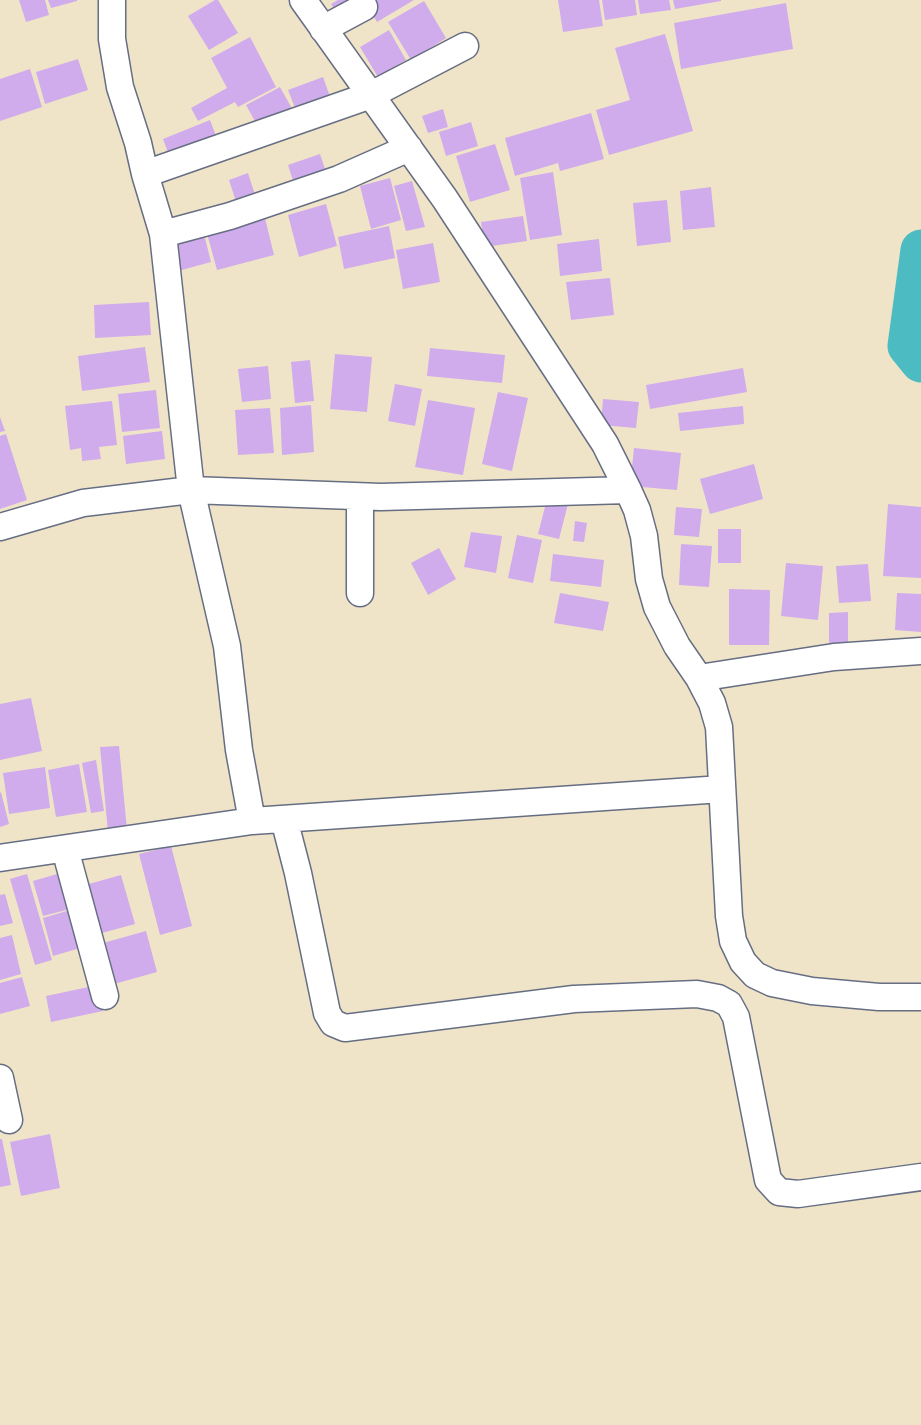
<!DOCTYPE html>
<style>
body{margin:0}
canvas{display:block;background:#f0e4c8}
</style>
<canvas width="921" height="1425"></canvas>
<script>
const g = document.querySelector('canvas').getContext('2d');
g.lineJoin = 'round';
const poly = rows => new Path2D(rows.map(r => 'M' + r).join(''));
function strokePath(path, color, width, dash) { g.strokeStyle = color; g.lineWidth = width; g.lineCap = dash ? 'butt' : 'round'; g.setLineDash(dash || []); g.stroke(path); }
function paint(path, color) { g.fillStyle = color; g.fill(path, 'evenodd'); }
strokePath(poly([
 [921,250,908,346,921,362]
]), '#4dbcc2', 41);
paint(poly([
 [19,0,45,0,49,15,26,22],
 [48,0,77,0,77,1,51,8],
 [215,0,218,0,238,33,209,50,188,16],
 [338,0,361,0,339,17,331,4],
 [364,0,414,0,377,22],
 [558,0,599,0,603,26,563,32],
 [602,0,635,0,637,15,605,20],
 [638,0,669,0,671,10,640,14],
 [673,0,721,0,721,1,675,9],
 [424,1,446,38,411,60,388,22],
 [786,3,793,49,681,69,674,23],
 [389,30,406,60,378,77,360,47],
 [665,34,693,131,609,155,596,110,630,100,615,48],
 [250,37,276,87,238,107,235,102,198,121,191,108,227,88,211,58],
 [78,59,88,90,45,104,36,72],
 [30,69,42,107,0,121,0,79],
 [323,77,333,105,299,118,288,90],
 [280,87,295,114,261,132,246,105],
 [443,109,448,127,428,133,422,116],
 [591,113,604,159,560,171,558,163,515,176,505,138],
 [210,120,219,144,172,163,163,139],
 [471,122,478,146,446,156,439,132],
 [495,144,510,190,470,202,456,156],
 [320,154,328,178,296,190,288,165],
 [553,172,562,235,530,240,520,178],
 [248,173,258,204,239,211,229,180],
 [390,178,401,220,371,229,360,186],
 [412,181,425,227,406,231,394,186],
 [711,187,715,227,683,230,680,191],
 [667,200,671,242,637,246,633,203],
 [326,204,337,246,299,257,288,215],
 [264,214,274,255,217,270,206,230],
 [523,216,527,241,485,247,481,222],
 [389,226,395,258,344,269,338,237],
 [204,234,211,262,178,271,171,243],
 [599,239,602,271,560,276,557,244],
 [433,243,440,282,403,289,396,250],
 [610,278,614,315,571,320,566,282],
 [149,302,151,335,95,338,94,305],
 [145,347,150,382,82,391,78,356],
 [430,348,505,355,502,383,427,376],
 [335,354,372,357,367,412,330,409],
 [310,360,314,401,295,403,291,362],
 [268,366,271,399,242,402,238,369],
 [743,368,747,392,650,409,646,385],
 [395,384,422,389,415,426,388,421],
 [156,390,160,428,122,432,118,394],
 [498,392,528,398,512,471,482,464],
 [603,399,639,402,636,428,601,425],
 [428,400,475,408,463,475,415,467],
 [112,401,117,445,99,447,101,459,82,461,81,448,70,450,65,406],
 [311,405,314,452,282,455,280,408],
 [743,406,744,424,680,431,678,413],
 [270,408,274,453,238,455,235,410],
 [0,417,5,431,0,432],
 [162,431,165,459,126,464,123,436],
 [6,434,27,500,0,509,0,436],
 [634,448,681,453,677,490,630,486],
 [754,464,763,499,710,514,700,479],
 [547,499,568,504,559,539,538,534],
 [888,504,921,507,921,578,883,576],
 [676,507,702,509,699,537,674,535],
 [575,521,587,523,584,542,573,541],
 [718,529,741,529,741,563,718,563],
 [471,532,502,536,496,573,464,567],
 [517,535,542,540,533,583,508,578],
 [681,544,712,546,709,587,679,585],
 [439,548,456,579,428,595,411,563],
 [553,554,604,560,601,587,550,581],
 [786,563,823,566,818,620,781,616],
 [868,564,871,601,839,603,836,566],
 [729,589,770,590,769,645,729,645],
 [560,593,609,602,603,631,554,623],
 [897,593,921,594,921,632,895,630],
 [848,612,848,643,829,643,829,613],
 [31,698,42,751,0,760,0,704],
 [119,746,127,830,108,832,100,747],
 [96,760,104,811,91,813,82,763],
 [79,764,87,812,56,817,48,770],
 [45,767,50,808,9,814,3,773],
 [1,792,9,824,0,827,0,793],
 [171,846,192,926,160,935,139,854],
 [64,872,74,908,43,916,33,881],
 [27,874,52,960,35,965,10,879],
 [121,875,135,924,91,936,78,887],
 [5,894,13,923,0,926,0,895],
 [77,908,87,946,53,956,43,918],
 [146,931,157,972,107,986,96,945],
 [12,935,21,974,0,980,0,938],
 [22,977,30,1006,0,1014,0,983],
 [98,985,103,1011,51,1022,46,996],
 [50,1134,60,1188,21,1196,10,1142],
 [0,1139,2,1139,11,1185,0,1187]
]), '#d0acec');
const minor = poly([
 [112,0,112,39,120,87,138,143,145,174,163,234,191,490,227,646,239,750,252,821],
 [303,0,445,199,605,444,628,490,637,510,644,536,649,579,657,607,677,646,699,678,712,703,719,727,729,916,733,941,743,962,755,975,772,983,812,991,879,997,921,997],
 [323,29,364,7],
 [145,174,371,95,465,46],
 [163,234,230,216,339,179,409,148],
 [0,527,83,503,191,490,381,497,628,490],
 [360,593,360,497],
 [699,678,834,657,921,651],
 [284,819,298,873,327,1013,333,1023,345,1028,574,999,697,994,718,998,729,1004,736,1017,768,1180,779,1192,798,1194,921,1177],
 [65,849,105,996],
 [0,858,252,821,722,789],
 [0,1078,9,1120]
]);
strokePath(minor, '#666e83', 29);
strokePath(minor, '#fff', 26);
</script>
